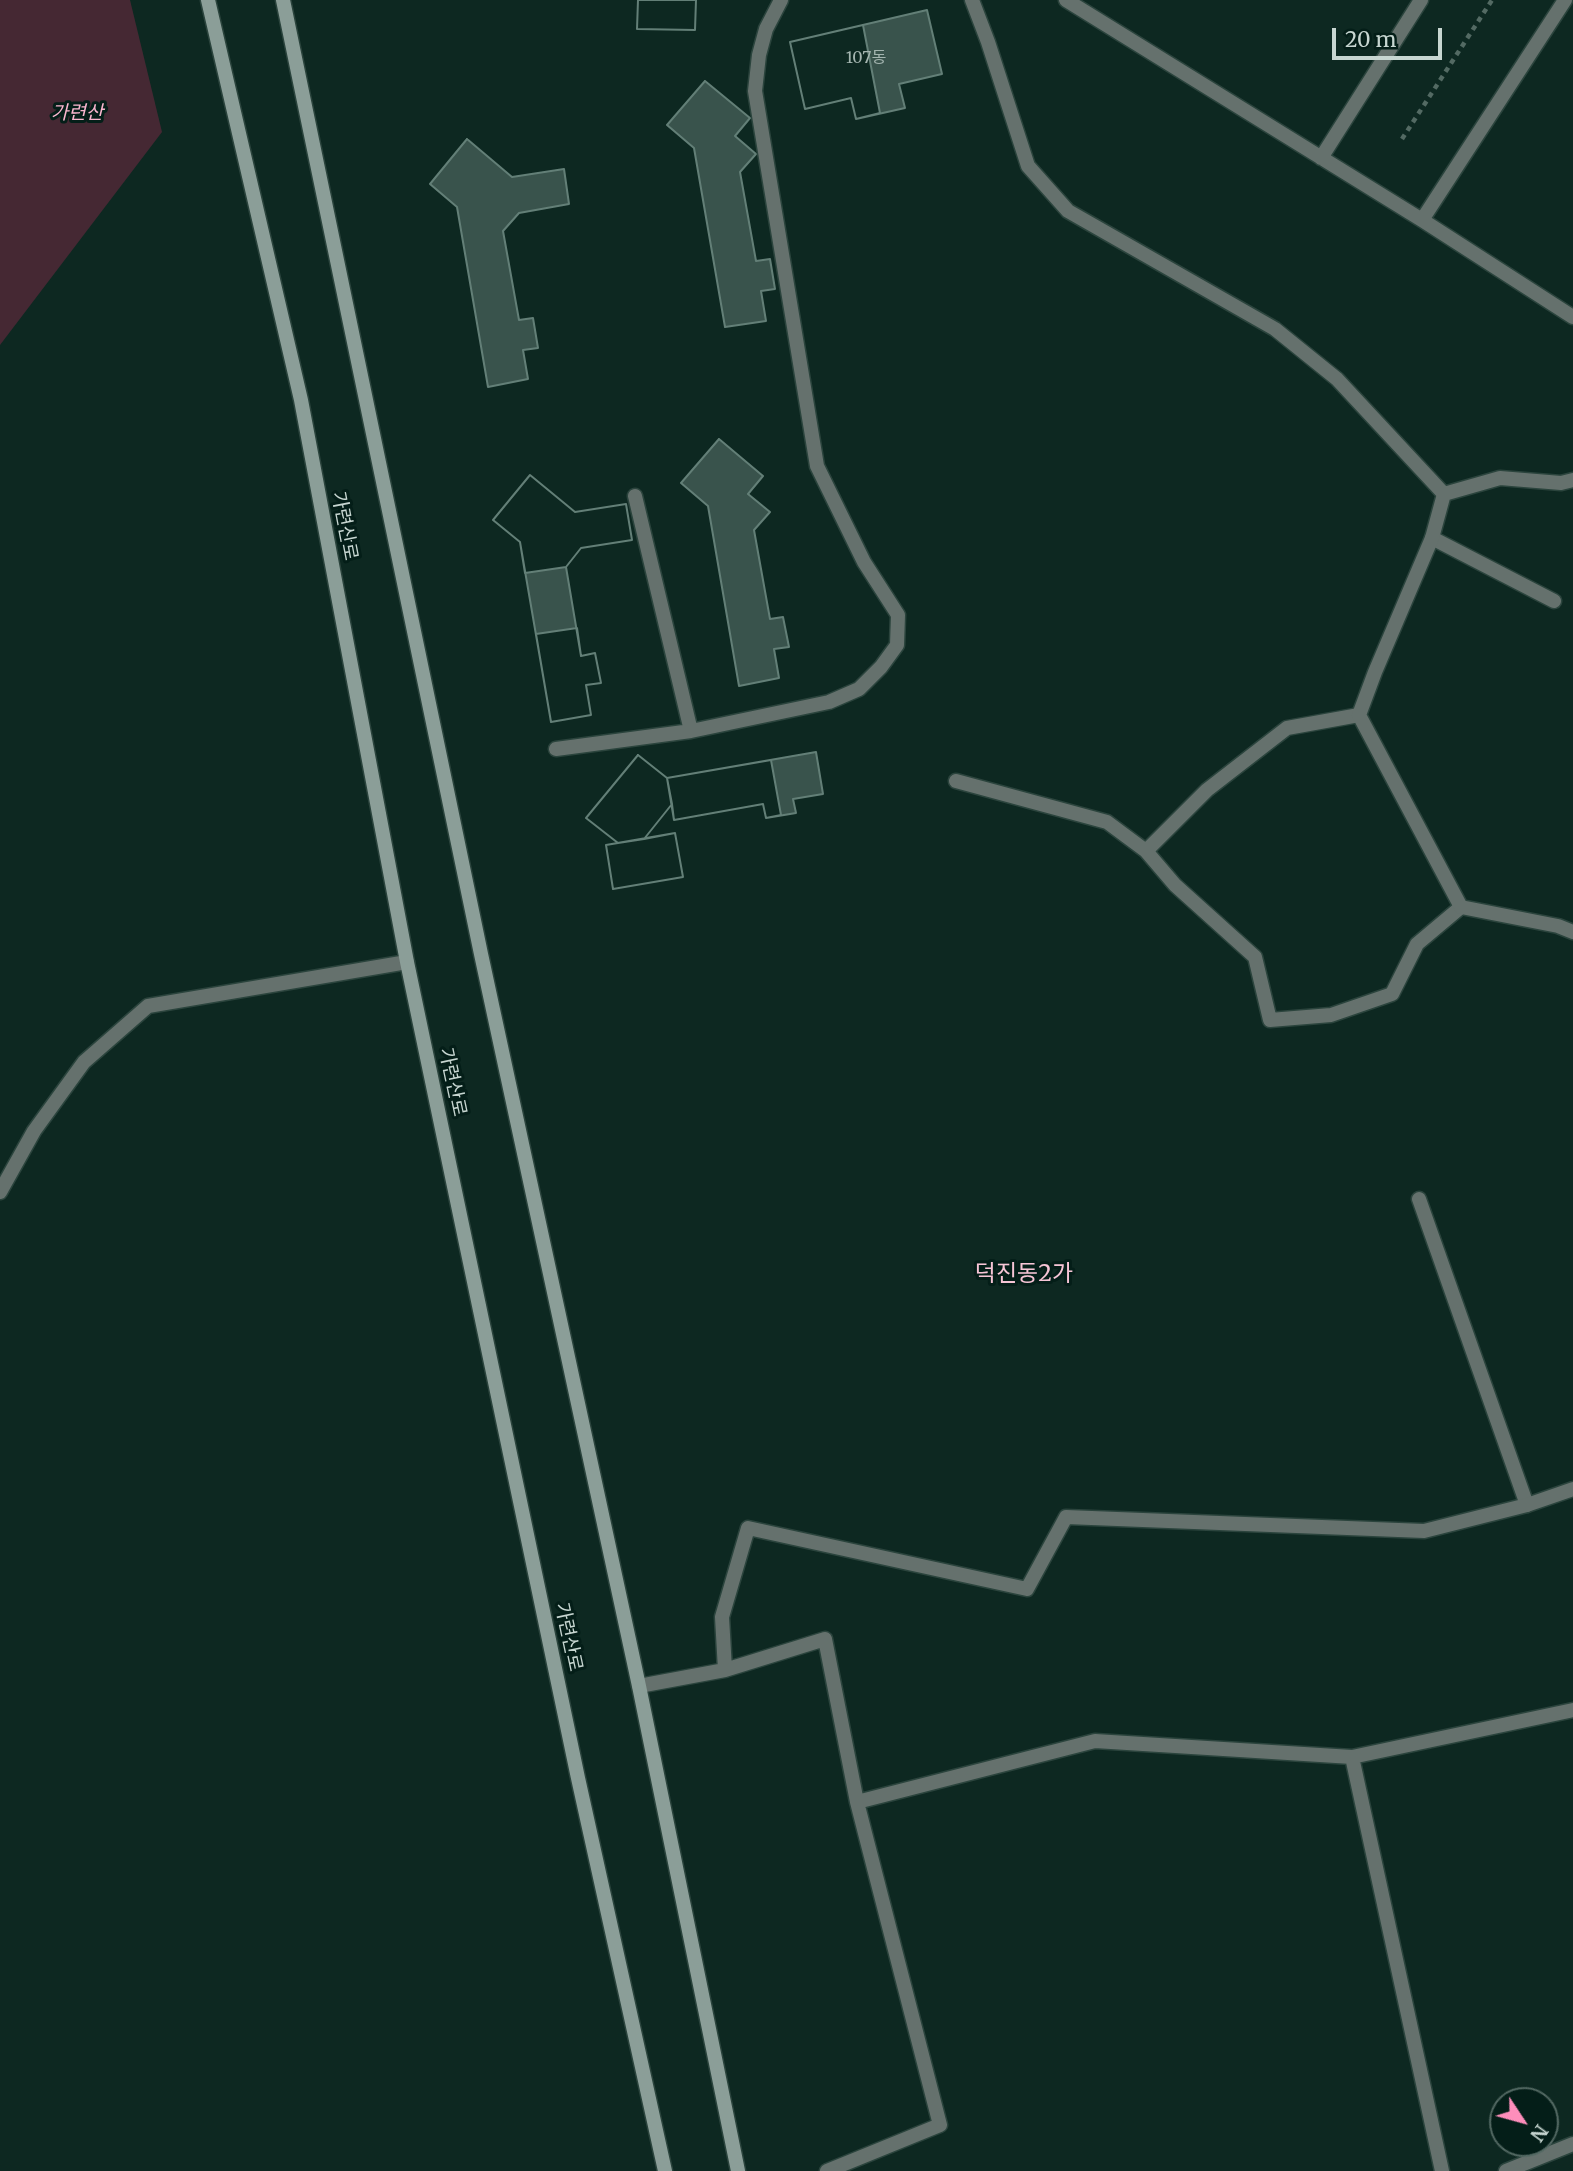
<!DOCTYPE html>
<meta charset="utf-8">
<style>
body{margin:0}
#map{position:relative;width:1573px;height:2171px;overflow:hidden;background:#0d2821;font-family:Merriweather,serif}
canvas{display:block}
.north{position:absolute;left:1489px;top:2087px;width:70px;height:70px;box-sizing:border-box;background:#041e18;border:2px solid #526862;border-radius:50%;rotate:126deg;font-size:19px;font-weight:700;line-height:28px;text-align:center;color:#c7d6d1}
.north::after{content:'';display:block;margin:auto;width:24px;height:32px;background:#fe8ebb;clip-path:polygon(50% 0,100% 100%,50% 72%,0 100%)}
.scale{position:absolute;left:1332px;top:28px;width:110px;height:32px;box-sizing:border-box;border:4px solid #c7d6d1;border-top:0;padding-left:9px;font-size:21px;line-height:24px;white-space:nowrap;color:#c7d6d1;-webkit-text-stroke:5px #041e18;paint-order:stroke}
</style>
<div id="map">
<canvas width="1573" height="2171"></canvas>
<div class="north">N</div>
<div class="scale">20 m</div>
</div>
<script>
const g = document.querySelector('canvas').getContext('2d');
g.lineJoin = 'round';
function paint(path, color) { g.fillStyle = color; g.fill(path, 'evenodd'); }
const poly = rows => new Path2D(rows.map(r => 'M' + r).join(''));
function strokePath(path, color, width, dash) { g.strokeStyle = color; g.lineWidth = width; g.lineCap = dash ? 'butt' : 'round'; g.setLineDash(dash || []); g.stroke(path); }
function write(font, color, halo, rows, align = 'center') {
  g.font = font + ' Merriweather,"Noto Sans KR",serif'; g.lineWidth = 6; g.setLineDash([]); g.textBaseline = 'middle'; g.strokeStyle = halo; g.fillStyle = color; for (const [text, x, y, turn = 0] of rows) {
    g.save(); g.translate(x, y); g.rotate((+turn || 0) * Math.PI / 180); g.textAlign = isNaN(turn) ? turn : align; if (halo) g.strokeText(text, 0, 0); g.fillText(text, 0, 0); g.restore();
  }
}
paint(poly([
 [0,0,130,0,162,132,0,345]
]), '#452833');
const building = poly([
 [638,0,696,0,695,30,637,29,638,0],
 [638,0,696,0,695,30,637,29,638,0],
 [927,10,942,74,899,84,905,108,856,119,851,98,805,109,790,42,927,10],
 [863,25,880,113,856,119,851,98,805,109,790,42,863,25],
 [705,81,750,118,735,136,756,154,740,172,756,261,770,259,775,289,761,291,766,321,725,327,694,148,667,125,705,81],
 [467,139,512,177,564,169,569,204,519,213,503,231,519,320,533,318,538,348,523,350,528,379,488,387,457,207,430,184,467,139],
 [719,439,763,476,748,494,770,512,754,530,770,619,783,617,789,647,774,649,779,678,739,686,708,506,681,483,719,439],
 [530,475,575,512,626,504,632,540,581,548,566,567,581,656,595,653,601,683,586,685,591,715,551,722,520,542,493,520,530,475],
 [530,475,575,512,626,504,632,540,581,548,566,567,525,573,520,542,493,520,530,475],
 [577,628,581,656,595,653,601,683,586,685,591,715,551,722,536,634,577,628],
 [816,752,823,794,793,799,796,813,766,818,763,804,674,820,672,804,644,839,675,833,683,877,613,889,606,845,618,843,586,818,638,755,667,778,816,752],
 [638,755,667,778,672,804,644,839,618,843,586,818,638,755],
 [771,760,781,815,766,818,763,804,674,820,667,778,771,760],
 [675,833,683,877,613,889,606,845,675,833]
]);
paint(building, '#39534c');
strokePath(building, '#637f77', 2);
const lane = poly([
 [635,496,691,731],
 [1432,538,1554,601],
 [1359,715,1287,728,1207,790,1146,851,1175,885,1255,957,1270,1020,1331,1015,1392,994,1417,944,1461,907],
 [556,749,691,731,829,702,859,689,881,667,897,645,898,615,864,562,817,466,755,91,759,55,766,29,781,0],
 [956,781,1107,822,1146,851],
 [1419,1199,1527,1505]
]);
const street = poly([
 [972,0,988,42,1028,166,1068,211,1275,329,1337,379,1444,494],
 [1066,0,1422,220,1573,317],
 [1321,158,1421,0],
 [1422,220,1565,0],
 [1573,480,1561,483,1500,478,1444,494,1432,538,1375,672,1359,715,1461,907,1558,926,1573,932],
 [0,1192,34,1131,84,1062,148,1006,407,962],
 [725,1670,722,1617,748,1528,1027,1589,1066,1517,1424,1531,1527,1505,1573,1489],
 [639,1686,725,1670,825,1639,857,1802,940,2125,827,2171],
 [1352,1757,1442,2171],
 [857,1802,1095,1741,1352,1757,1573,1710],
 [1506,2171,1573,2144]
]);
const secondary = poly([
 [208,0,301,400,407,962,578,1778,665,2171],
 [283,0,481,954,639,1686,738,2171]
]);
strokePath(lane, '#2b443d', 17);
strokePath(street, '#2b443d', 17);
strokePath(secondary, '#2b443d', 17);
strokePath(poly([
 [1402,139,1492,0]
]), '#536a63', 4.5, [5, 5]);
strokePath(lane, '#65716d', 14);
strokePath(street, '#65716d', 14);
strokePath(secondary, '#8b9e98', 14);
write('16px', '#a4b5b0', null, [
 ["107동",866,58]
]);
write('italic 19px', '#fab6cf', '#041e18', [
 ["가련산",77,114]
]);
write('19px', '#c7d6d1', '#041e18', [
 ["가련산로",344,526,79],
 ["가련산로",452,1082,78],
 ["가련산로",568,1637,78]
]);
write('23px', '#f6c5d6', '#041e18', [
 ["덕진동2가",1024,1274]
]);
</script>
